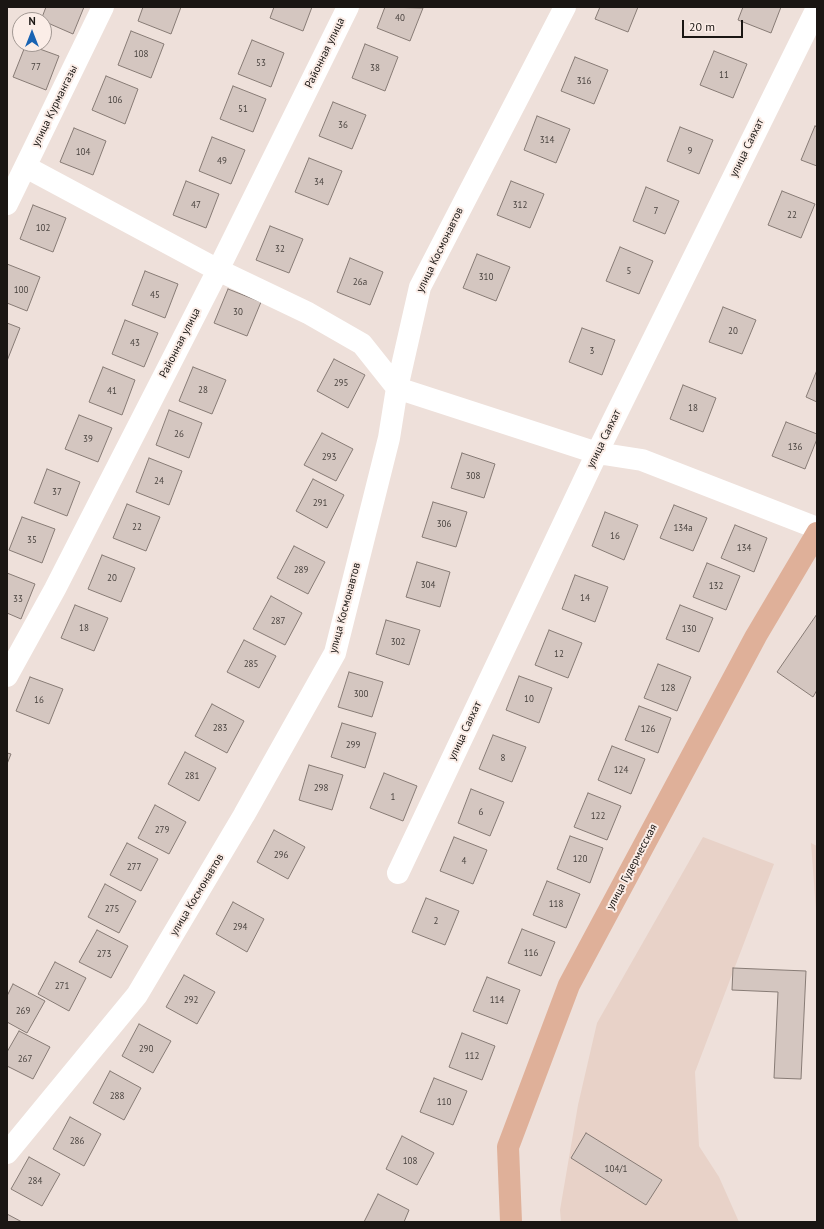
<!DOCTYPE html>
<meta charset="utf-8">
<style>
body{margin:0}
#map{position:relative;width:824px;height:1229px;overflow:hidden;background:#eee0da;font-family:"PT Sans",sans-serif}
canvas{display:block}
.frame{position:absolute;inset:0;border:8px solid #1a1613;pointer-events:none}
.north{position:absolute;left:12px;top:12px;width:40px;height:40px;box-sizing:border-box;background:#fbede7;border:1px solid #a19792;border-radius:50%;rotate:0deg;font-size:11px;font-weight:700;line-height:16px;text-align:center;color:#1a1613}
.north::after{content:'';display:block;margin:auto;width:14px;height:18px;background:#1963b3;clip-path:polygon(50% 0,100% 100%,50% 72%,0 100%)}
.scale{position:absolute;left:682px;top:20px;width:61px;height:18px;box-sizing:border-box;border:2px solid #1a1613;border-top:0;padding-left:5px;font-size:12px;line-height:14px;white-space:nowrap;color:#1a1613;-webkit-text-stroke:3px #fbede7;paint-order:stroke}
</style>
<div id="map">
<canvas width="824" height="1229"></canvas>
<div class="frame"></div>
<div class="north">N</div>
<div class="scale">20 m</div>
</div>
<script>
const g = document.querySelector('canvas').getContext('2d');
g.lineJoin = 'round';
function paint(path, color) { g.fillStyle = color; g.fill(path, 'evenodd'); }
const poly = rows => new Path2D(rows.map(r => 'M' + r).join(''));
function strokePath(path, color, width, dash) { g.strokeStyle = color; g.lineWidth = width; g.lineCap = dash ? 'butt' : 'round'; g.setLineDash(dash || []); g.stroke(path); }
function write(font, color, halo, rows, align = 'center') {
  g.font = font + ' "PT Sans",sans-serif'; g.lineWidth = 4; g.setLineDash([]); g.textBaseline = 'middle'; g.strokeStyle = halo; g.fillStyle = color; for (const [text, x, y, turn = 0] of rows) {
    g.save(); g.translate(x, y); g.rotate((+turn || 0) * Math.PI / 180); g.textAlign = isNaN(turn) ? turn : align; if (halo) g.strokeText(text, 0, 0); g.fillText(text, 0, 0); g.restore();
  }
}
paint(poly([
 [703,837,774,864,695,1072,699,1146,719,1177,739,1222,561,1222,560,1210,578,1105,597,1023],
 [811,843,817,846,817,924]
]), '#e8d2c8');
const building = poly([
 [46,7,84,7,73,34,41,20,46,7],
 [143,7,181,7,171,34,138,21,143,7],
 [274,7,312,7,303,31,270,18,274,7],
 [385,7,423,8,410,41,377,28,385,7],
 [600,7,638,7,628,32,595,19,600,7],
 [743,7,781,7,771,33,738,20,743,7],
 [131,31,164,44,151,78,118,65,131,31],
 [252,40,284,53,271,87,238,74,252,40],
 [26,44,59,56,46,90,13,77,26,44],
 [365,44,398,57,385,91,352,78,365,44],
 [714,51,747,64,733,98,700,85,714,51],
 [575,57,608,70,594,104,561,91,575,57],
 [106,76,138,89,125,124,92,110,106,76],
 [233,86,266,99,253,132,220,119,233,86],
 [333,102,366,115,352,149,319,136,333,102],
 [537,116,570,129,556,163,524,150,537,116],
 [815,126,817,127,817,166,801,160,815,126],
 [680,127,713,140,699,174,667,161,680,127],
 [74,128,106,141,93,175,60,162,74,128],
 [212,137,245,150,231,184,199,171,212,137],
 [309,158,342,171,328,205,295,192,309,158],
 [186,181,219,194,206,228,173,215,186,181],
 [511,181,544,194,530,228,497,215,511,181],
 [646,187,679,201,665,234,633,221,646,187],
 [782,191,815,204,801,238,768,225,782,191],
 [33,205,66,218,53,252,20,239,33,205],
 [270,226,303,239,289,273,256,260,270,226],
 [620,247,653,261,639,294,606,281,620,247],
 [477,254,510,267,496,301,463,288,477,254],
 [350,258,383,272,370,305,337,292,350,258],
 [7,264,40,277,27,311,7,303,7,264],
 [145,271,178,284,165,318,132,305,145,271],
 [228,289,261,302,247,336,214,323,228,289],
 [723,307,756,320,742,354,709,342,723,307],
 [125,320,158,333,144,367,112,354,125,320],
 [7,323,20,328,7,361,7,323],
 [582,328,615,340,602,375,569,362,582,328],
 [334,359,365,375,348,408,317,391,334,359],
 [103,367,135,380,122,415,89,402,103,367],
 [193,367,226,380,212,414,179,401,193,367],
 [817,370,817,402,806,397,817,370],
 [683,385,716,398,703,432,670,419,683,385],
 [169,410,202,423,189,458,156,445,169,410],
 [79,415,112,428,98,462,65,449,79,415],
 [786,422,817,434,817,439,805,469,772,456,786,422],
 [322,433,353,449,336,481,304,465,322,433],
 [462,453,495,464,484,498,451,488,462,453],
 [149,458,182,471,169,505,136,492,149,458],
 [47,469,80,482,67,516,34,503,47,469],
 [313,479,344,495,327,528,296,511,313,479],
 [433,502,467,512,456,547,422,537,433,502],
 [127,504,160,517,146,551,113,538,127,504],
 [674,505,707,518,693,551,660,538,674,505],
 [605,512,638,525,624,560,592,546,605,512],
 [22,517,55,529,42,563,9,550,22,517],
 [735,525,767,538,754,572,721,558,735,525],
 [294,546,325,562,308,594,277,578,294,546],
 [102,555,135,568,121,602,88,589,102,555],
 [417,562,450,572,440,607,406,597,417,562],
 [707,563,740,576,726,610,693,597,707,563],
 [7,573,35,584,21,619,7,613,7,573],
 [575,575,608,587,595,622,562,609,575,575],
 [271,596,302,613,285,645,253,629,271,596],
 [75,605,108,618,94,651,61,638,75,605],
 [680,605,713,618,699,652,666,639,680,605],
 [817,614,817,690,813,697,777,672,817,614],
 [386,620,420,630,409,665,376,654,386,620],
 [549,630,582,643,568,678,535,665,549,630],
 [244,640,276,656,259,688,227,672,244,640],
 [658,664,691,677,677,711,644,698,658,664],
 [349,672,383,682,372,717,338,707,349,672],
 [519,676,552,688,539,723,506,710,519,676],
 [30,677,63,689,49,724,16,711,30,677],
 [212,704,244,721,227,753,195,736,212,704],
 [639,706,671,718,658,753,625,740,639,706],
 [342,723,376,733,365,768,331,757,342,723],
 [493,735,526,747,512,782,479,769,493,735],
 [612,746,645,759,631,794,598,780,612,746],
 [185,752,216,768,199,801,168,784,185,752],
 [7,753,11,754,7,764,7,753],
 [309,765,343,775,332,810,299,800,309,765],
 [384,773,417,786,403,821,370,808,384,773],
 [471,789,504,802,490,836,458,823,471,789],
 [588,793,621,806,607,840,574,827,588,793],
 [155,805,186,822,169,854,138,838,155,805],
 [274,830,305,847,288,879,257,862,274,830],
 [570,836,603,848,590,883,557,869,570,836],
 [454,837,487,850,473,884,440,871,454,837],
 [127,843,158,859,141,891,110,875,127,843],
 [547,881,580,894,566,928,533,915,547,881],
 [105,884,136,901,119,933,88,917,105,884],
 [426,898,459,911,445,945,412,932,426,898],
 [233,902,264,919,247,952,216,934,233,902],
 [522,929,555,942,541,976,508,963,522,929],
 [97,930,128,946,111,978,79,962,97,930],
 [55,962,86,978,69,1011,38,994,55,962],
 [733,968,806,971,801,1079,774,1078,778,992,732,990,733,968],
 [184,975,215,992,197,1024,166,1007,184,975],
 [487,977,520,990,507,1024,473,1011,487,977],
 [13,984,45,1001,27,1033,7,1022,7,996,13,984],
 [139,1024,171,1041,153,1073,122,1056,139,1024],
 [19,1031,50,1047,33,1079,7,1066,7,1052,19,1031],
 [462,1033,495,1046,482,1080,449,1067,462,1033],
 [110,1071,141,1088,124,1120,93,1103,110,1071],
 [434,1078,467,1091,453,1125,420,1112,434,1078],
 [70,1117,101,1134,84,1166,53,1149,70,1117],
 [586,1133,662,1180,646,1205,571,1158,586,1133],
 [402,1136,434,1153,417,1185,386,1169,402,1136],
 [29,1157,60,1174,42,1206,11,1189,29,1157],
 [378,1194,409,1210,404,1222,364,1222,378,1194],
 [7,1214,22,1222,7,1222,7,1214]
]);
paint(building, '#d4c6c0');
strokePath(building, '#877b75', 1);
strokePath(poly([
 [26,167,218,270,308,313,362,344,397,388,597,453,642,460,817,528],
 [7,204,103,7],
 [7,676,55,589,218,270,348,7],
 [398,873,597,453,817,8],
 [7,1153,137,995,244,815,335,653,389,438,397,388,420,287,565,7]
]), '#fff', 22);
strokePath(poly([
 [511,1222,508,1147,569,985,756,636,817,533]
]), '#dfb099', 22);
write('9px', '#48423e', null, [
 ["40",400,18],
 ["108",141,54],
 ["53",261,63],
 ["77",36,67],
 ["38",375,68],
 ["11",724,75],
 ["316",584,81],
 ["106",115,100],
 ["51",243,109],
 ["36",343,125],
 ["314",547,140],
 ["9",690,151],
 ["104",83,152],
 ["49",222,161],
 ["34",319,182],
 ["47",196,205],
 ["312",520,205],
 ["7",656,211],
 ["22",792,215],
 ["102",43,228],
 ["32",280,249],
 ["5",629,271],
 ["310",486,277],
 ["26а",360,282],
 ["100",21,290],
 ["45",155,295],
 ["30",238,312],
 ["20",733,331],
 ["43",135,343],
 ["3",592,351],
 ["295",341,383],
 ["28",203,390],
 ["41",112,391],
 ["18",693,408],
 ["26",179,434],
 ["39",88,439],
 ["136",795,447],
 ["293",329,457],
 ["308",473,476],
 ["24",159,481],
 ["37",57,492],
 ["291",320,503],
 ["306",444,524],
 ["22",137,527],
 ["134а",683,528],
 ["16",615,536],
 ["35",32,540],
 ["134",744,548],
 ["289",301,570],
 ["20",112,578],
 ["304",428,585],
 ["132",716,586],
 ["14",585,598],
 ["33",18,599],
 ["287",278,621],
 ["18",84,628],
 ["130",689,629],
 ["302",398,642],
 ["12",559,654],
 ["285",251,664],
 ["128",668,688],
 ["300",361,694],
 ["10",529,699],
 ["16",39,700],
 ["283",220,728],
 ["126",648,729],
 ["299",353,745],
 ["8",503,758],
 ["124",621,770],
 ["281",192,776],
 ["298",321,788],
 ["1",393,797],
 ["6",481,812],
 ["122",598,816],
 ["279",162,830],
 ["296",281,855],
 ["120",580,859],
 ["4",464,861],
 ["277",134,867],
 ["118",556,904],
 ["275",112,909],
 ["2",436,921],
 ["294",240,927],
 ["116",531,953],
 ["273",104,954],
 ["271",62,986],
 ["292",191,1000],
 ["114",497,1000],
 ["269",23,1011],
 ["290",146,1049],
 ["112",472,1056],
 ["267",25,1059],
 ["288",117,1096],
 ["110",444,1102],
 ["286",77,1141],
 ["108",410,1161],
 ["104/1",616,1169],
 ["284",35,1181]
]);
write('11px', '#1a1613', '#fbede7', [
 ["Районная улица",325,53,-64],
 ["улица Курмангазы",55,106,-64],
 ["улица Саяхат",747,148,-64],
 ["улица Космонавтов",440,250,-64],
 ["Районная улица",180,343,-63],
 ["улица Саяхат",604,439,-64],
 ["улица Космонавтов",345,608,-75],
 ["улица Саяхат",465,731,-65],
 ["улица Гудермесская",632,867,-62],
 ["улица Космонавтов",197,895,-59]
]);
</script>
